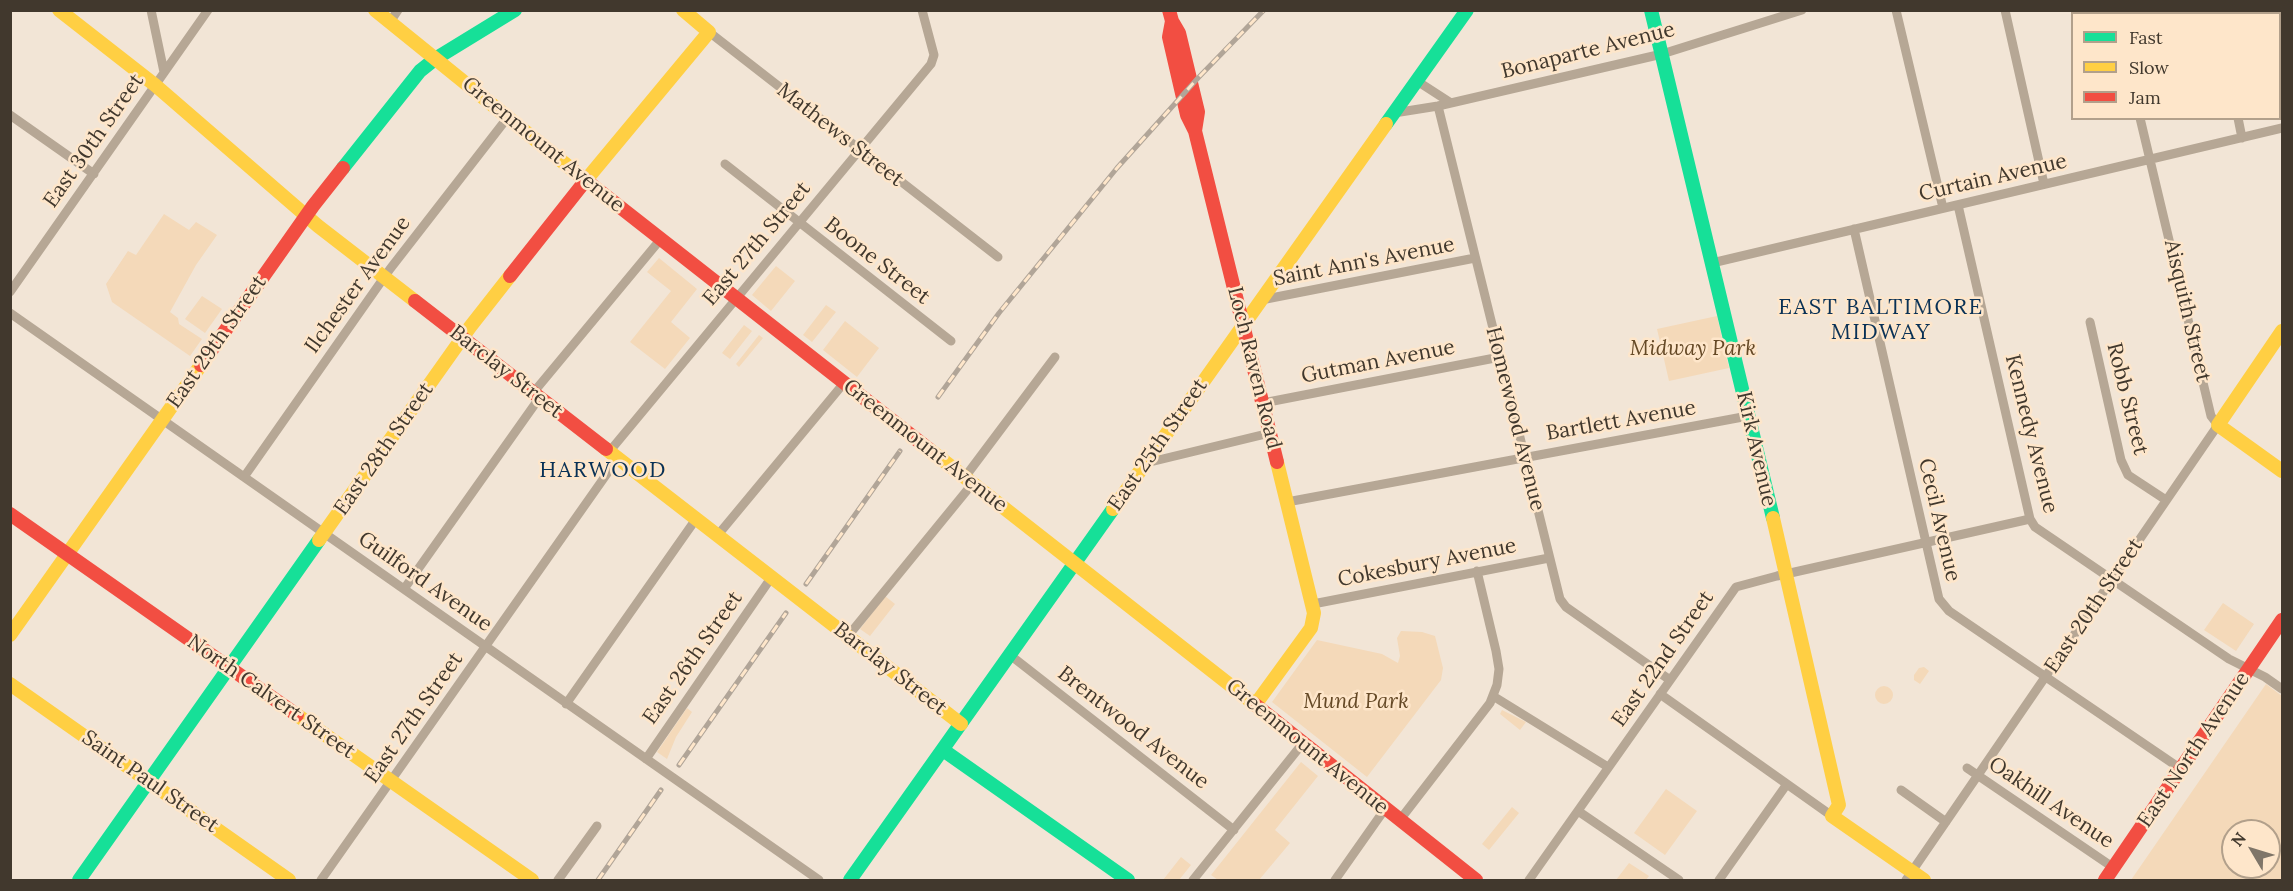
<!DOCTYPE html>
<style>
body{margin:0}
#map{position:relative;width:2293px;height:891px;overflow:hidden;background:#f2e5d6;font-family:Lora,serif}
canvas{display:block}
.frame{position:absolute;inset:0;border:12px solid #41382d;pointer-events:none}
.legend{position:absolute;left:2071px;top:12px;width:210px;height:108px;box-sizing:border-box;background:#fee6ca;border:2px solid #b2a08b;margin:0;padding:8px 10px;list-style:none;font-size:18px;color:#41382d}
.legend li{display:flex;align-items:center;gap:12px;height:30px}
.legend b{width:30px;border:2px solid #b2a08b}
.north{position:absolute;left:2221px;top:819px;width:60px;height:60px;box-sizing:border-box;background:#fee6ca;border:2px solid #b2a08b;border-radius:50%;rotate:308deg;font-size:16px;font-weight:700;line-height:24px;text-align:center;color:#41382d}
.north::after{content:'';display:block;margin:auto;width:21px;height:27px;background:#7f7568;clip-path:polygon(50% 0,100% 100%,50% 72%,0 100%)}
</style>
<div id="map">
<canvas width="2293" height="891"></canvas>
<div class="frame"></div>
<ul class="legend">
<li><b style="height:8px;background:#16e098"></b>Fast</li>
<li><b style="height:8px;background:#ffcf43"></b>Slow</li>
<li><b style="height:8px;background:#f24e42"></b>Jam</li>
</ul>
<div class="north">N</div>
</div>
<script>
const g = document.querySelector('canvas').getContext('2d');
g.lineJoin = 'round';
function paint(path, color) { g.fillStyle = color; g.fill(path, 'evenodd'); }
const poly = rows => new Path2D(rows.map(r => 'M' + r).join(''));
function strokePath(path, color, width, dash) { g.strokeStyle = color; g.lineWidth = width; g.lineCap = dash ? 'butt' : 'round'; g.setLineDash(dash || []); g.stroke(path); }
function write(font, color, halo, rows, align = 'center') {
  g.font = font + ' Lora,serif'; g.lineWidth = 5; g.setLineDash([]); g.textBaseline = 'middle'; g.strokeStyle = halo; g.fillStyle = color; for (const [text, x, y, turn = 0] of rows) {
    g.save(); g.translate(x, y); g.rotate((+turn || 0) * Math.PI / 180); g.textAlign = isNaN(turn) ? turn : align; if (halo) g.strokeText(text, 0, 0); g.fillText(text, 0, 0); g.restore();
  }
}
paint(poly([
 [164,214,189,230,196,222,217,235,196,265,170,312,178,318,179,324,202,339,190,356,112,302,106,284,128,251,136,255],
 [659,258,697,289,671,322,690,338,665,369,630,342,671,291,647,272],
 [776,266,795,281,771,311,752,295],
 [202,296,222,309,205,333,185,319],
 [826,305,836,312,812,342,803,335],
 [1717,316,1729,368,1669,381,1657,329],
 [845,321,879,348,857,377,823,350],
 [744,325,752,331,730,359,722,353],
 [759,335,763,338,739,367,736,364],
 [885,596,895,604,870,636,860,629],
 [2223,603,2254,624,2236,651,2204,630],
 [1401,631,1422,632,1435,636,1443,668,1441,680,1367,777,1272,702,1317,640,1382,654,1398,663,1400,656,1397,638],
 [1924,667,1929,671,1920,684,1914,680,1914,675,1919,668],
 [2266,684,2282,696,2282,880,2131,880],
 [2233,831,2269,831,2269,867,2233,867],
 '1875 695a9 9 0 1 1 18 0a9 9 0 1 1-18 0Z',
 [687,708,692,712,676,737,667,759,657,752],
 [1502,710,1526,722,1520,730,1500,714],
 [1301,762,1318,776,1275,830,1290,843,1259,880,1218,880,1211,875],
 [1666,789,1697,811,1665,855,1634,833],
 [1512,807,1519,813,1489,850,1482,844],
 [1181,857,1191,865,1179,880,1163,880],
 [1629,863,1649,876,1646,880,1616,880]
]), '#f4d9b9');
strokePath(poly([
 [151,10,164,72],
 [1896,10,1943,208],
 [2005,10,2044,184],
 [2113,10,2114,14],
 [2213,10,2213,14],
 [390,22,398,10],
 [709,32,998,257],
 [1417,81,1451,103],
 [1438,106,1560,599,1566,607,1670,680],
 [1394,113,1438,106,1662,54,1802,10],
 [10,115,94,174],
 [2238,118,2242,138],
 [725,164,951,341],
 [1958,205,2030,519,2035,527,2229,659,2265,677,2282,689],
 [1854,229,1939,599,1949,611,2181,769],
 [1712,263,2282,128],
 [10,292,208,10],
 [1261,300,1475,258],
 [10,313,819,880],
 [2090,322,2121,460,2128,475,2166,500],
 [533,393,660,240],
 [1263,403,1500,357],
 [609,452,931,64,934,55,922,10],
 [1146,463,1270,433],
 [244,477,390,269,508,117],
 [965,477,1055,357],
 [1287,502,1748,416],
 [717,536,844,383],
 [404,589,540,397],
 [1313,604,1549,558],
 [848,636,973,483],
 [1010,655,1234,830],
 [1660,694,1832,816],
 [1493,696,1608,767],
 [566,704,696,519],
 [646,759,771,578],
 [1967,768,2114,868],
 [1901,790,1946,822],
 [1578,811,1679,880],
 [1399,821,1490,703,1497,685,1499,669,1496,651,1477,571],
 [321,880,618,458],
 [558,880,597,826],
 [1193,880,1303,743],
 [1335,880,1385,809],
 [1529,880,1736,587,1777,576,2030,519],
 [1719,880,1787,784],
 [1906,880,2218,425,2211,416,2140,118]
]), '#b6a795', 9);
strokePath(poly([
 [1651,10,1773,518],
 [435,59,515,10],
 [1386,124,1467,10],
 [343,168,420,71,435,59],
 [943,750,1128,880],
 [79,880,319,540],
 [850,880,1113,509]
]), '#16e098', 14);
strokePath(poly([
 [59,10,155,85,318,226,415,301],
 [375,10,574,171],
 [586,180,709,32,683,10],
 [2282,331,2218,425,2282,471],
 [606,449,961,724],
 [930,450,1253,703],
 [1113,509,1386,124],
 [1773,518,1839,805,1832,816,1924,880],
 [319,540,470,327,510,276],
 [10,635,201,365],
 [10,684,289,880],
 [1255,705,1311,628,1314,613,1277,462],
 [297,715,532,880]
]), '#ffcf43', 14);
strokePath(poly([
 [1169,10,1172,21,1179,33,1198,112,1195,131],
 [1172,21,1169,37,1187,115,1195,131,1277,462],
 [574,171,930,450],
 [510,276,586,180],
 [415,301,606,449],
 [201,365,313,206,343,168],
 [10,514,297,715],
 [1253,703,1476,880],
 [2105,880,2282,620]
]), '#f24e42', 14);
const rail = poly([
 [938,397,999,313,1117,168,1198,78,1264,10],
 [806,584,900,451],
 [679,765,786,613],
 [598,880,661,790]
]);
strokePath(rail, '#b1a598', 5);
strokePath(rail, '#fee6ca', 3, [9]);
write('21px', '#41382d', '#fee6ca', [
 ["Bonaparte Avenue",1588,51,-14],
 ["Mathews Street",840,135,38],
 ["East 30th Street",94,141,-55],
 ["Greenmount Avenue",543,145,39],
 ["Curtain Avenue",1993,178,-13],
 ["East 27th Street",757,244,-50],
 ["Boone Street",877,261,38],
 ["Saint Ann's Avenue",1364,262,-11],
 ["Ilchester Avenue",358,285,-54],
 ["Aisquith Street",2187,311,77],
 ["East 29th Street",217,342,-55],
 ["Gutman Avenue",1378,362,-11],
 ["Loch Raven Road",1254,368,76],
 ["Barclay Street",506,372,38],
 ["Robb Street",2127,399,76],
 ["Homewood Avenue",1515,419,76],
 ["Bartlett Avenue",1621,421,-10],
 ["Kennedy Avenue",2031,434,76],
 ["East 25th Street",1158,445,-55],
 ["Greenmount Avenue",925,446,38],
 ["East 28th Street",384,449,-55],
 ["Kirk Avenue",1756,449,77],
 ["Cecil Avenue",1939,520,77],
 ["Cokesbury Avenue",1427,563,-11],
 ["Guilford Avenue",425,582,35],
 ["East 20th Street",2094,606,-56],
 ["East 26th Street",693,658,-55],
 ["East 22nd Street",1663,659,-55],
 ["Barclay Street",890,669,38],
 ["North Calvert Street",271,697,35],
 ["East 27th Street",414,718,-55],
 ["Brentwood Avenue",1133,728,38],
 ["Greenmount Avenue",1307,747,39],
 ["East North Avenue",2194,750,-56],
 ["Saint Paul Street",150,782,35],
 ["Oakhill Avenue",2051,803,34]
]);
write('italic 21px', '#654926', '#fee6ca', [
 ["Midway Park",1693,349],
 ["Mund Park",1356,702]
]);
g.letterSpacing = '1.5px';
write('22px', '#093156', '#fee6ca', [
 ["EAST BALTIMORE",1881,308],
 ["MIDWAY",1881,333],
 ["HARWOOD",603,471]
]);
g.letterSpacing = '0px';
</script>
